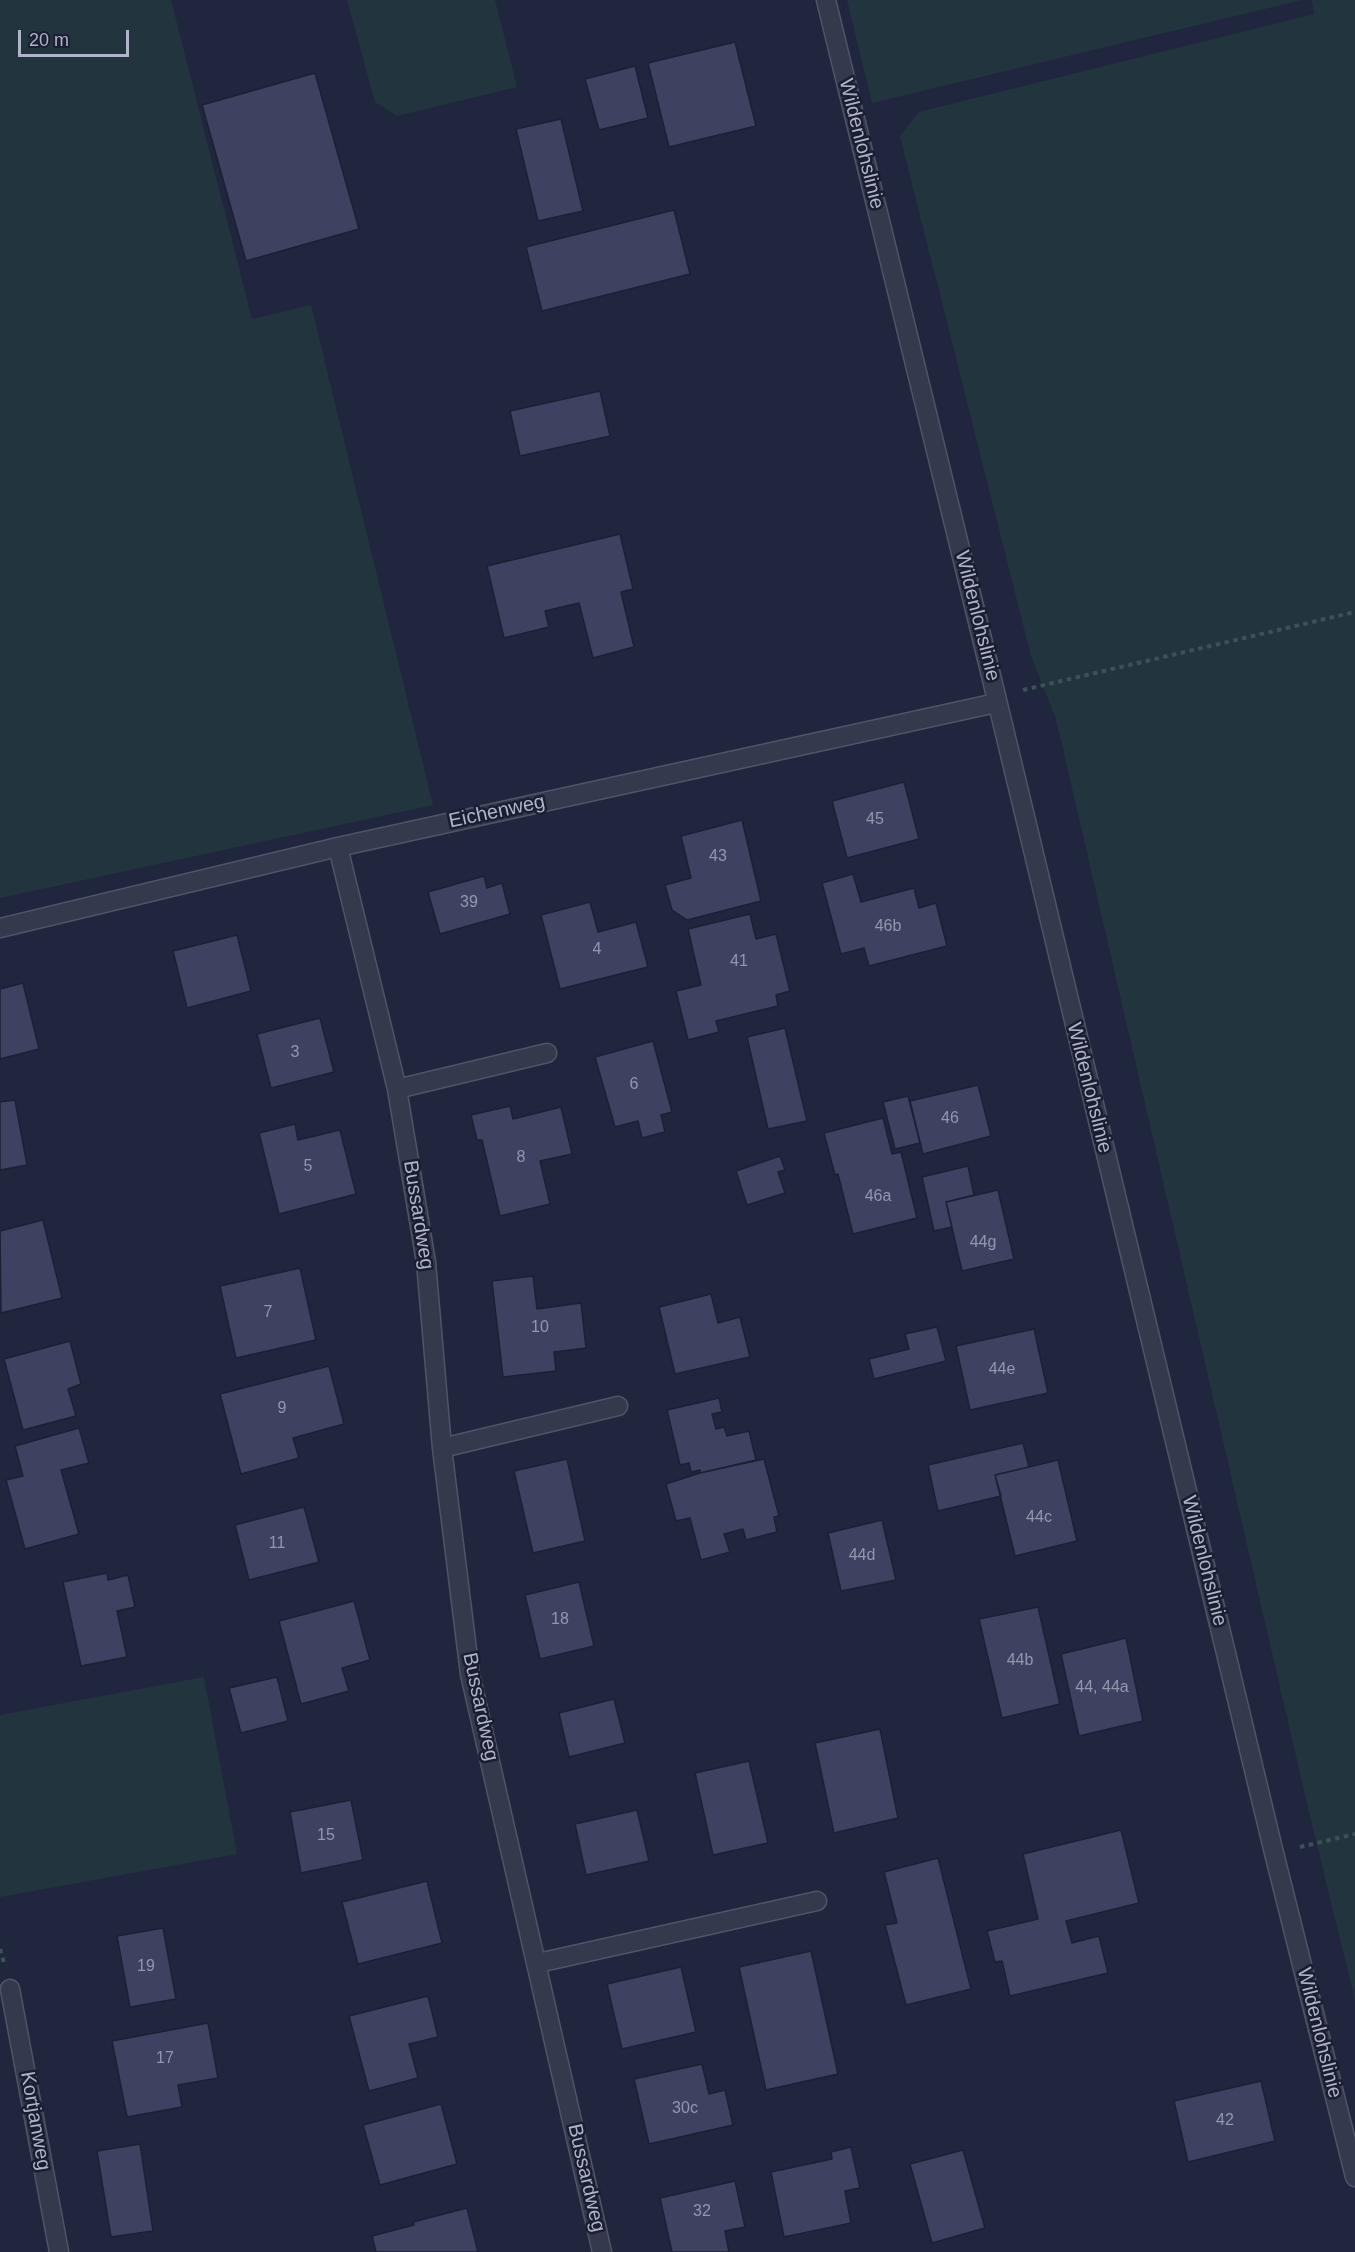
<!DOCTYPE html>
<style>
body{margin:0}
#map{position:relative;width:1355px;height:2252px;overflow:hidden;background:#20263e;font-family:Helvetica,sans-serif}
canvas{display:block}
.scale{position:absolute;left:18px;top:30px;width:111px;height:27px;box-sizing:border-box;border:3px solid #b0b4ca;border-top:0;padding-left:8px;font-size:18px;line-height:21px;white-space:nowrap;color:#b0b4ca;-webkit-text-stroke:4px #1a1e33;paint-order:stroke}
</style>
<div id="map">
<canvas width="1355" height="2252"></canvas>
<div class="scale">20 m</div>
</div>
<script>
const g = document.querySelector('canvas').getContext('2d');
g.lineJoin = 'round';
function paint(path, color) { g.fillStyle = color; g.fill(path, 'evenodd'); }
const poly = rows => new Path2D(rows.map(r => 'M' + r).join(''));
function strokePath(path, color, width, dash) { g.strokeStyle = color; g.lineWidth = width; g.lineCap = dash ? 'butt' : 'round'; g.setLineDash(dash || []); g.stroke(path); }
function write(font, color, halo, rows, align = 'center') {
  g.font = font + ' Helvetica,sans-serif'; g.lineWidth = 5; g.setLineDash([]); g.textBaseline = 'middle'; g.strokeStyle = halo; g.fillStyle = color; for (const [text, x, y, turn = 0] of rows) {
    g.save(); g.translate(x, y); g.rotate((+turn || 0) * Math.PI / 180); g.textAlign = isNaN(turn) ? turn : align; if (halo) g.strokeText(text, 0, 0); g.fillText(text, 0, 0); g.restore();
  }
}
paint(poly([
 [0,0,171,0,252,319,311,305,433,805,0,898],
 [347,0,495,0,517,87,397,116,375,102],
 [847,0,1302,0,872,103],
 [1312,0,1355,0,1355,2000,1308,1808,1056,719,1031,656,900,136,919,112,1314,14],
 [204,1677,237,1854,0,1897,0,1715]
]), '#22353f');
const building = poly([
 [735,42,756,126,669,147,648,63,735,42],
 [635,66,648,118,599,130,585,79,635,66],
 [315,73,359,229,246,261,202,105,315,73],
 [561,119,583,211,538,221,516,129,561,119],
 [674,210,690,274,542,311,526,247,674,210],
 [600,391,610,436,520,456,510,411,600,391],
 [620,534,633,589,621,592,634,647,593,658,579,603,545,611,549,627,504,638,487,566,620,534],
 [904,782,919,839,847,858,832,801,904,782],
 [742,820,761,901,687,920,672,910,665,885,691,878,681,836,742,820],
 [853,874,861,902,914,888,919,908,936,903,947,946,869,966,864,948,841,954,822,883,853,874],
 [484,876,487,888,502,883,510,914,440,934,428,892,484,876],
 [590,902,598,932,636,922,648,967,560,989,541,915,590,902],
 [750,914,756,939,776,934,790,991,776,995,778,1006,716,1021,719,1032,688,1040,676,991,701,985,688,929,750,914],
 [237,935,251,991,187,1008,173,951,237,935],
 [23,983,39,1049,0,1059,0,989,23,983],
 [320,1018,334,1072,271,1088,257,1034,320,1018],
 [785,1028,807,1121,768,1129,747,1037,785,1028],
 [653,1041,672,1112,661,1115,665,1132,642,1138,638,1121,615,1127,595,1057,653,1041],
 [978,1085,991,1136,923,1154,910,1101,978,1085],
 [908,1096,920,1143,895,1149,883,1102,908,1096],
 [15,1100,27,1165,0,1170,0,1102,15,1100],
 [510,1106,513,1119,561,1107,572,1154,540,1161,550,1204,500,1216,482,1140,477,1140,471,1115,510,1106],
 [883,1118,892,1154,901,1152,917,1218,853,1234,838,1174,835,1175,824,1133,883,1118],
 [295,1124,298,1140,340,1130,356,1194,279,1214,259,1133,295,1124],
 [780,1156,785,1170,778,1172,785,1193,747,1205,736,1171,780,1156],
 [968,1166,974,1195,946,1202,952,1227,934,1231,922,1177,968,1166],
 [998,1190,1014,1259,962,1271,946,1202,998,1190],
 [43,1220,62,1298,1,1313,0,1231,43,1220],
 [300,1268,316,1340,236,1358,220,1286,300,1268],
 [533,1276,537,1309,581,1303,586,1348,554,1352,556,1371,503,1377,492,1281,533,1276],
 [711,1294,718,1323,740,1317,750,1357,675,1374,659,1307,711,1294],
 [937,1327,946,1361,874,1379,869,1359,909,1349,905,1334,937,1327],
 [1034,1329,1048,1393,970,1410,956,1346,1034,1329],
 [70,1341,81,1384,68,1389,76,1416,23,1430,4,1359,70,1341],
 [329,1366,344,1424,293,1438,299,1458,241,1474,220,1394,329,1366],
 [719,1398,722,1412,712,1414,716,1429,724,1427,727,1436,749,1431,756,1460,700,1473,700,1470,691,1472,689,1463,680,1465,667,1410,719,1398],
 [79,1428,89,1463,61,1470,79,1534,25,1549,6,1480,23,1476,15,1446,79,1428],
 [1023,1443,1029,1467,995,1475,1001,1496,938,1511,928,1465,1023,1443],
 [567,1459,585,1541,533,1553,514,1471,567,1459],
 [764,1459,779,1516,774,1517,777,1532,746,1540,743,1529,724,1534,730,1552,701,1560,690,1518,676,1521,666,1484,700,1473,764,1459],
 [1058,1460,1077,1541,1015,1556,995,1475,1058,1460],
 [304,1507,319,1562,249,1580,235,1525,304,1507],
 [882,1520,896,1580,841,1591,828,1533,882,1520],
 [107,1573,108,1580,128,1575,135,1607,117,1611,127,1657,81,1666,63,1582,107,1573],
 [579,1582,594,1646,540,1659,525,1595,579,1582],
 [354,1601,370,1660,342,1668,349,1691,301,1704,279,1621,354,1601],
 [1038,1607,1060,1704,1002,1718,979,1619,1038,1607],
 [1126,1638,1143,1721,1079,1736,1061,1654,1126,1638],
 [277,1677,288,1721,241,1733,229,1688,277,1677],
 [614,1699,625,1743,569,1757,559,1713,614,1699],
 [880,1729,898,1818,834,1833,815,1743,880,1729],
 [749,1761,768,1843,713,1855,695,1773,749,1761],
 [351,1800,363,1860,301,1873,290,1812,351,1800],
 [637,1810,649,1861,586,1875,575,1824,637,1810],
 [1121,1830,1139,1903,1066,1921,1072,1943,1099,1936,1108,1973,1010,1996,1002,1961,995,1962,987,1931,1038,1919,1023,1854,1121,1830],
 [938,1858,971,1989,906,2005,885,1925,897,1923,884,1872,938,1858],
 [427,1881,442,1943,358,1964,342,1902,427,1881],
 [163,1928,176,1999,130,2007,117,1936,163,1928],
 [811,1951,838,2074,766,2090,739,1967,811,1951],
 [681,1967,696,2032,622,2049,607,1984,681,1967],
 [428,1996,438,2037,409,2044,418,2078,369,2091,349,2016,428,1996],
 [208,2023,218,2078,178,2085,182,2107,127,2117,112,2041,208,2023],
 [702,2064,709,2094,725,2090,733,2125,649,2144,634,2079,702,2064],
 [1261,2081,1275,2141,1188,2162,1174,2101,1261,2081],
 [441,2104,457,2164,380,2185,363,2125,441,2104],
 [140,2144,153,2231,111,2237,97,2151,140,2144],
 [851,2147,860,2188,845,2191,851,2223,784,2237,771,2172,832,2159,831,2152,851,2147],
 [963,2150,985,2228,932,2243,910,2164,963,2150],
 [735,2181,745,2227,725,2231,729,2252,672,2252,660,2198,735,2181],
 [467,2208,478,2252,376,2252,372,2236,414,2225,413,2222,467,2208]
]);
paint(building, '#3c425f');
strokePath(building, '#1c2035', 1.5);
const street = poly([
 [826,0,996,696,1274,1853,1355,2177],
 [338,847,397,1089,426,1262,442,1448,470,1674,602,2252],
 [0,928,338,847,996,703],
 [397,1089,547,1053],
 [442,1448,618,1406],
 [538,1963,817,1901],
 [10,1989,59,2252]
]);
strokePath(street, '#505469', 21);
strokePath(poly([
 [1023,690,1355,612],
 [1300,1847,1355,1834],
 [0,1949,4,1963]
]), '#3d5159', 4, [4.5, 4.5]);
strokePath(street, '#35394e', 18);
write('16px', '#9398af', null, [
 ["45",875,820],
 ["43",718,857],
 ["39",469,903],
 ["46b",888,927],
 ["4",597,950],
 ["41",739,962],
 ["3",295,1053],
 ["6",634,1085],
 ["46",950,1119],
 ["8",521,1158],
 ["5",308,1167],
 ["46a",878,1197],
 ["44g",983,1243],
 ["7",268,1313],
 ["10",540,1328],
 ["44e",1002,1370],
 ["9",282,1409],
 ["44c",1039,1518],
 ["11",277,1544],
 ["44d",862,1556],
 ["18",560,1620],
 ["44b",1020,1661],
 ["44, 44a",1102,1688],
 ["15",326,1836],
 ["19",146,1967],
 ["17",165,2059],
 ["30c",685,2109],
 ["42",1225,2121],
 ["32",702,2212]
]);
write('20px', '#b0b4ca', '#1a1e33', [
 ["Wildenlohslinie",861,144,76],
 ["Wildenlohslinie",977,616,76],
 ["Eichenweg",497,812,-12],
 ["Wildenlohslinie",1089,1088,76],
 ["Bussardweg",418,1215,81],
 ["Wildenlohslinie",1204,1561,76],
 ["Bussardweg",480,1707,78],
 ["Wildenlohslinie",1319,2033,76],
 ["Kortjanweg",35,2121,80],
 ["Bussardweg",586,2178,77]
]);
</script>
